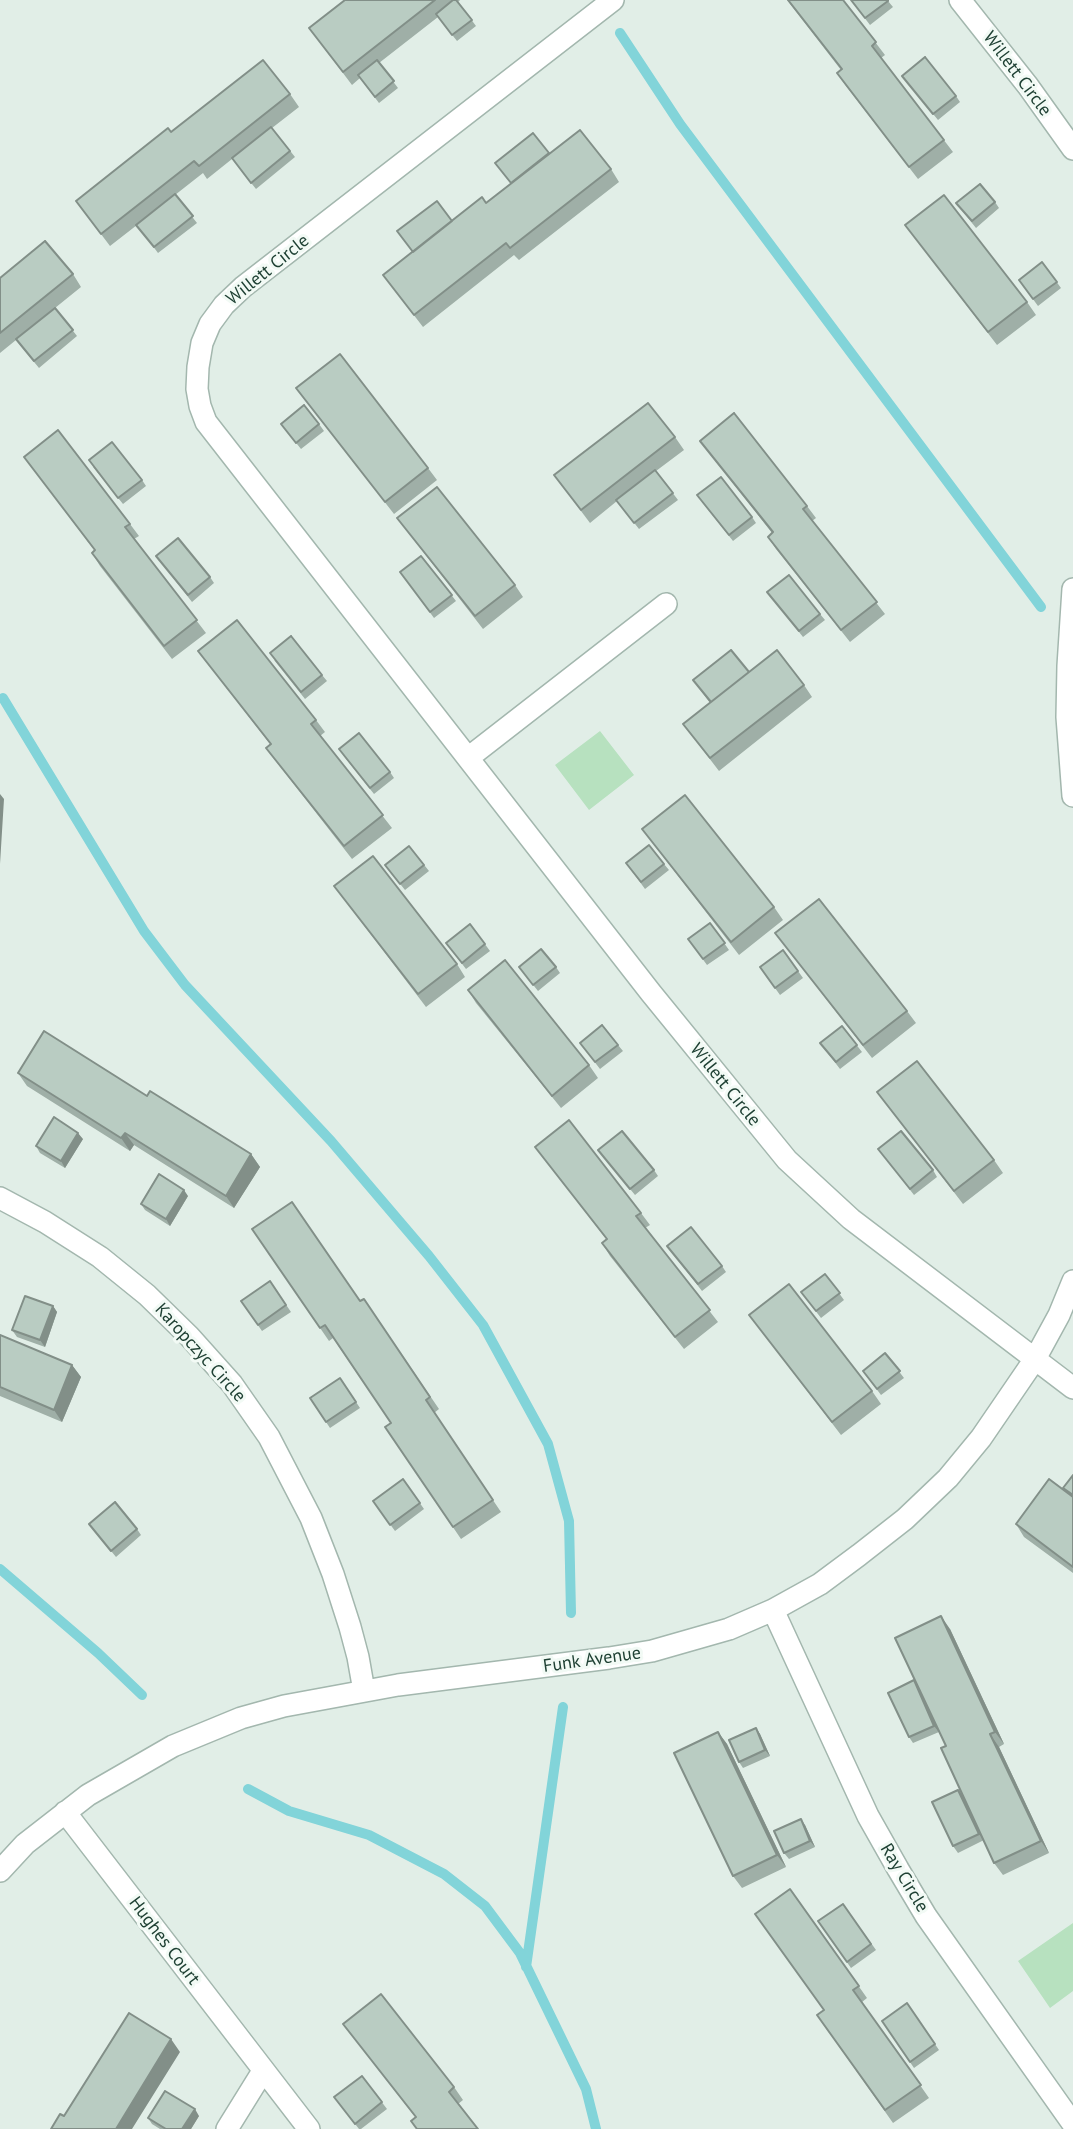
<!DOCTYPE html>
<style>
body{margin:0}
canvas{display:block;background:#e1eee7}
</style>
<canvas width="1073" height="2129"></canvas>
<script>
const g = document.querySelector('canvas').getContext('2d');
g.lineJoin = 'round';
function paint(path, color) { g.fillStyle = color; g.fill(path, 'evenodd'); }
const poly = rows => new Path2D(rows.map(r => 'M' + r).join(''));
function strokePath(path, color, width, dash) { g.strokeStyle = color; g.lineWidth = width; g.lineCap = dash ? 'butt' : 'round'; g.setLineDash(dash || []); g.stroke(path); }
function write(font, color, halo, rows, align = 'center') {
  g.font = font + ' "PT Sans",sans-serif'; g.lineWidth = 6; g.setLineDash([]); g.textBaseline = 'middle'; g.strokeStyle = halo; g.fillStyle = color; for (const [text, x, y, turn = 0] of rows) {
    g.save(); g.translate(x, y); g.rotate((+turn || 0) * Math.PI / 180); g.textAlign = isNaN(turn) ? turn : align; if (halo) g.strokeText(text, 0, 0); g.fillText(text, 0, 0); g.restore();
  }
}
paint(poly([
 [600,731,634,775,589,810,555,765],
 [1073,1923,1073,1991,1050,2008,1018,1961]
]), '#b7e1bf');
strokePath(poly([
 [620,33,680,124,1041,607],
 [3,698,144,931,185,985,331,1141,429,1256,483,1325,548,1444,569,1521,571,1613],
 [0,1569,98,1653,142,1695],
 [248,1789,289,1811,369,1835,444,1874,485,1906,520,1953,586,2089,596,2129],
 [526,1967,563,1707]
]), '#82d4d9', 10);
const minor = poly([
 [613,0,243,287,224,305,210,324,202,343,198,367,197,389,200,406,206,422,651,993,787,1160,851,1219,1073,1388],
 [960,0,1028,86,1073,149],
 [1073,589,1068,666,1067,717,1073,796],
 [468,758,666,604],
 [0,1198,45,1222,100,1257,147,1295,189,1336,232,1384,269,1437,311,1518,333,1574,350,1627,358,1657,364,1691],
 [773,1610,868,1816,898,1869,926,1916,1073,2124],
 [65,1812,309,2129],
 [0,1871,25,1844,88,1795,173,1746,241,1718,284,1706,398,1685,609,1658,652,1651,729,1629,773,1610,820,1584,859,1555,905,1519,948,1478,981,1438,1035,1359,1059,1315,1073,1281],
 [227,2129,263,2071]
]);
strokePath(minor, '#a3b7ae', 24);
strokePath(minor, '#fff', 21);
paint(poly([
 [345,0,460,0,458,2,476,26,457,41,438,17,379,63,398,88,379,103,360,78,352,85,309,28],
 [787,0,843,0,885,55,881,58,953,152,918,179,846,86,837,73,841,70],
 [851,0,888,1,893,7,870,25],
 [902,76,956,96,960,102,938,120],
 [290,94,299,107,272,128,295,157,256,189,232,159,207,179,203,173,175,195,197,223,158,253,137,225,110,246,76,201,171,132],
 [549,153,611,169,619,182,519,260,514,255,423,327,383,275,452,221,486,203],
 [995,202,999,208,976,228,956,203],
 [905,225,1027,302,1036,315,997,345],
 [1042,262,1061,288,1038,306,1019,280],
 [73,274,81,287,55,308,77,336,39,368,16,340,0,353,0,278],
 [296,388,428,468,437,480,394,514],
 [281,424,319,424,324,431,301,449],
 [675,437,684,450,656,471,678,500,639,529,617,501,590,523,554,475],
 [700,441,807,506,816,518,812,521,885,614,850,642,776,549,768,537,772,533],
 [24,457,130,524,139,536,134,539,206,633,172,659,100,566,92,553,95,551],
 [93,467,142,480,146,486,123,504],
 [702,502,752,517,756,523,733,541],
 [397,518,515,585,523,597,483,629],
 [156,556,210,577,214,583,192,602],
 [421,556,456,601,434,618,400,572],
 [772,598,820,614,825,620,803,637],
 [198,651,316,720,325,732,320,736,392,828,352,859,275,760,266,748,270,744],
 [274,660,322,675,327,681,305,699],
 [749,672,804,685,812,697,719,771,683,724,710,703,693,680],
 [343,755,390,772,394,778,374,794],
 [642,829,774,907,783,920,739,955],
 [409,846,429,871,405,890,385,865],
 [626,863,664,864,669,870,645,889],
 [334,886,457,964,465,977,426,1007],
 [710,923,729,950,707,965,688,939],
 [470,924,490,951,466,969,446,943],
 [775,933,907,1011,916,1023,872,1058],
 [783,950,803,978,780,995,760,967],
 [519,967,556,967,560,973,538,991],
 [468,990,589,1065,598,1078,561,1108,476,1003],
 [842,1026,862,1052,840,1069,820,1043],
 [580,1043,618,1045,623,1051,600,1069],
 [18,1073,147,1096,251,1154,260,1167,234,1208,134,1145,130,1151,27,1086],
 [877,1092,994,1160,1003,1173,963,1204],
 [83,1139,65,1168,40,1153,36,1146],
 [535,1147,641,1213,650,1225,645,1228,718,1322,684,1349,610,1256,602,1243,607,1240],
 [598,1150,654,1170,658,1176,635,1195],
 [883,1155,933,1170,937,1177,914,1195],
 [188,1196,170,1226,145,1210,141,1204],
 [252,1229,360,1301,364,1299,439,1409,434,1413,501,1512,461,1539,385,1427,391,1423,333,1338,329,1341],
 [667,1246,722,1266,726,1272,702,1291],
 [825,1274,844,1300,821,1318,801,1292],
 [270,1281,291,1312,262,1331,241,1301],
 [53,1306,57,1312,45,1347,17,1337,12,1330],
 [749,1315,872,1391,881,1404,841,1435],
 [0,1335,72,1365,81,1377,62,1422,0,1396],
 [885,1353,904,1378,881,1395,863,1371],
 [340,1378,360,1408,330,1428,310,1398],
 [1073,1475,1073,1573,1024,1537,1016,1524,1066,1492,1063,1488],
 [403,1479,424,1509,395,1531,373,1501],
 [89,1524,137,1529,141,1535,116,1557],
 [950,1629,1004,1744,999,1747,1049,1853,1003,1875,994,1863,946,1746,939,1732,913,1743,909,1737,914,1680],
 [756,1728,760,1734,770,1756,743,1768,739,1762],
 [718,1732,727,1744,786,1867,742,1888,733,1876],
 [962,1796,984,1840,958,1853,953,1846],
 [805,1825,815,1847,789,1859,784,1853],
 [790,1889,867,1998,862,2002,929,2098,893,2123,817,2015,824,2011],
 [843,1904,876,1950,851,1968,818,1921],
 [907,2003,939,2050,914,2068,882,2021],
 [343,2024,454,2087,463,2100,458,2104,416,2118],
 [362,2076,387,2109,361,2129,359,2129,334,2097],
 [199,2116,191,2129,160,2129,152,2124,148,2118]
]), '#9fafa7');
paint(poly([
 [0,794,4,799,0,864],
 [78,1133,83,1139,65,1168,61,1161],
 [125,1133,134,1145,130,1151,121,1138],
 [251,1154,260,1167,234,1208,226,1196],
 [184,1190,188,1196,170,1226,166,1219],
 [53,1306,57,1312,45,1347,40,1340],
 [72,1365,81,1377,62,1422,54,1410],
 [941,1616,950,1629,1004,1744,995,1732],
 [914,1680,919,1687,939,1732,934,1726],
 [756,1728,760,1734,770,1756,765,1750],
 [718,1732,727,1744,786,1867,777,1855],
 [990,1734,999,1747,1049,1853,1041,1841],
 [958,1790,962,1796,984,1840,979,1834],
 [801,1819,805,1825,815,1847,810,1841],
 [171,2039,180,2052,132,2129,116,2129],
 [195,2109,199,2116,191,2129,182,2129]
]), '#828f88');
const building = poly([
 [345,0,435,0,343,72,309,28,345,0],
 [453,0,456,0,472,20,452,35,436,14,453,0],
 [788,0,843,0,876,42,872,46,944,140,909,167,837,73,842,69,788,0],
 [851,0,888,0,888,1,865,18,851,0],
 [925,57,956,96,933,114,902,76,925,57],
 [263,60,290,94,199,166,194,161,101,234,76,201,168,128,171,132,263,60],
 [377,60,394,81,375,97,358,75,377,60],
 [271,127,290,151,251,183,232,158,271,127],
 [580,130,611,169,510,248,506,243,414,315,383,275,482,197,486,203,580,130],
 [533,133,549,153,511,183,495,163,533,133],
 [980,184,995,202,972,221,956,203,980,184],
 [175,194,193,216,154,247,136,225,175,194],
 [944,195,1027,302,988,332,905,225,944,195],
 [437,201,452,221,413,252,397,231,437,201],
 [45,241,73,274,0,333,0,278,45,241],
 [1042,262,1057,282,1033,299,1019,280,1042,262],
 [55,308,73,330,34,361,16,339,55,308],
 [340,354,428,468,385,502,296,388,340,354],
 [648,403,675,437,581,510,554,475,648,403],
 [304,405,319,424,296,443,281,424,304,405],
 [734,413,807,506,803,509,877,602,841,630,768,537,773,532,700,441,734,413],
 [58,430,130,524,125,527,197,620,164,646,92,553,95,550,24,457,58,430],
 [112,442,142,480,118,498,89,460,112,442],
 [655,470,673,493,634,523,616,500,655,470],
 [721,477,752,517,729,535,697,495,721,477],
 [437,487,515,585,475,616,397,518,437,487],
 [178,538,210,577,188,595,156,556,178,538],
 [421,556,452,595,430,612,400,572,421,556],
 [789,575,820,614,799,631,767,592,789,575],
 [237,620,316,720,311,724,383,815,344,846,266,748,271,744,198,651,237,620],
 [291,636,322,675,301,692,270,653,291,636],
 [731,650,749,672,711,702,693,680,731,650],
 [777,650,804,685,710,758,683,724,777,650],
 [359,733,390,772,370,788,339,749,359,733],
 [685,795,774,907,731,942,642,829,685,795],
 [649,845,664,864,641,882,626,863,649,845],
 [409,846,424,865,400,884,385,865,409,846],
 [373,856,457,964,418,994,334,886,373,856],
 [819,899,907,1011,863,1045,775,933,819,899],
 [710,923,725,943,703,959,688,939,710,923],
 [470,924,485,944,462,963,446,943,470,924],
 [541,949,556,967,533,985,519,967,541,949],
 [783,950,798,971,775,988,760,967,783,950],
 [505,960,589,1065,552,1096,468,990,505,960],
 [602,1025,618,1045,595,1062,580,1043,602,1025],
 [842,1026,857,1045,836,1062,820,1043,842,1026],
 [44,1031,147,1096,150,1091,251,1154,226,1196,125,1133,121,1138,18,1073,44,1031],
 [917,1061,994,1160,954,1191,877,1092,917,1061],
 [54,1117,78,1133,61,1161,36,1146,54,1117],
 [569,1120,641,1213,636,1216,710,1310,675,1337,602,1243,607,1239,535,1147,569,1120],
 [622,1131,654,1170,630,1189,598,1150,622,1131],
 [901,1131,933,1170,910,1189,878,1149,901,1131],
 [159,1174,184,1190,166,1219,141,1204,159,1174],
 [292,1202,360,1301,364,1299,430,1397,426,1400,493,1500,453,1527,385,1427,391,1423,325,1325,320,1328,252,1229,292,1202],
 [691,1227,722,1266,698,1284,667,1246,691,1227],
 [825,1274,840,1293,816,1311,801,1292,825,1274],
 [270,1281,286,1305,258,1325,241,1301,270,1281],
 [789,1284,872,1391,832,1422,749,1315,789,1284],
 [25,1296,53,1306,40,1340,12,1330,25,1296],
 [0,1335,72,1365,54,1410,0,1387,0,1335],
 [885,1353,900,1371,877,1389,863,1371,885,1353],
 [340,1378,356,1402,326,1422,310,1398,340,1378],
 [1073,1475,1073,1495,1063,1488,1073,1475],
 [403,1479,420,1503,390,1525,373,1501,403,1479],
 [1049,1479,1073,1497,1073,1567,1016,1524,1049,1479],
 [115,1502,137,1529,111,1551,89,1524,115,1502],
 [941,1616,995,1732,990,1734,1041,1841,994,1863,941,1748,946,1746,895,1638,941,1616],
 [914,1680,934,1726,909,1737,888,1693,914,1680],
 [756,1728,765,1750,739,1762,729,1740,756,1728],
 [718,1732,777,1855,733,1876,674,1753,718,1732],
 [958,1790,979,1834,953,1846,932,1802,958,1790],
 [801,1819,810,1841,784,1853,774,1831,801,1819],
 [790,1889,859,1986,853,1990,921,2085,885,2110,817,2015,824,2010,755,1914,790,1889],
 [843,1904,871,1944,847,1962,818,1921,843,1904],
 [381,1994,454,2087,449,2092,478,2129,417,2129,411,2121,416,2117,343,2024,381,1994],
 [907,2003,935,2044,910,2062,882,2021,907,2003],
 [129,2013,171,2039,116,2129,51,2129,60,2114,64,2116,129,2013],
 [362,2076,382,2102,355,2124,334,2097,362,2076],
 [165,2091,195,2109,182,2129,166,2129,148,2118,165,2091]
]);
paint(building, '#b9ccc2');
strokePath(building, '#828f88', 2);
write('18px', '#1f4134', '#f2faf5', [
 ["Willett Circle",1017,74,53],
 ["Willett Circle",268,270,-39],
 ["Willett Circle",725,1085,51],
 ["Karopczyc Circle",200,1353,48],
 ["Funk Avenue",592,1660,-8],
 ["Ray Circle",904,1878,59],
 ["Hughes Court",164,1941,53]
]);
</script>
